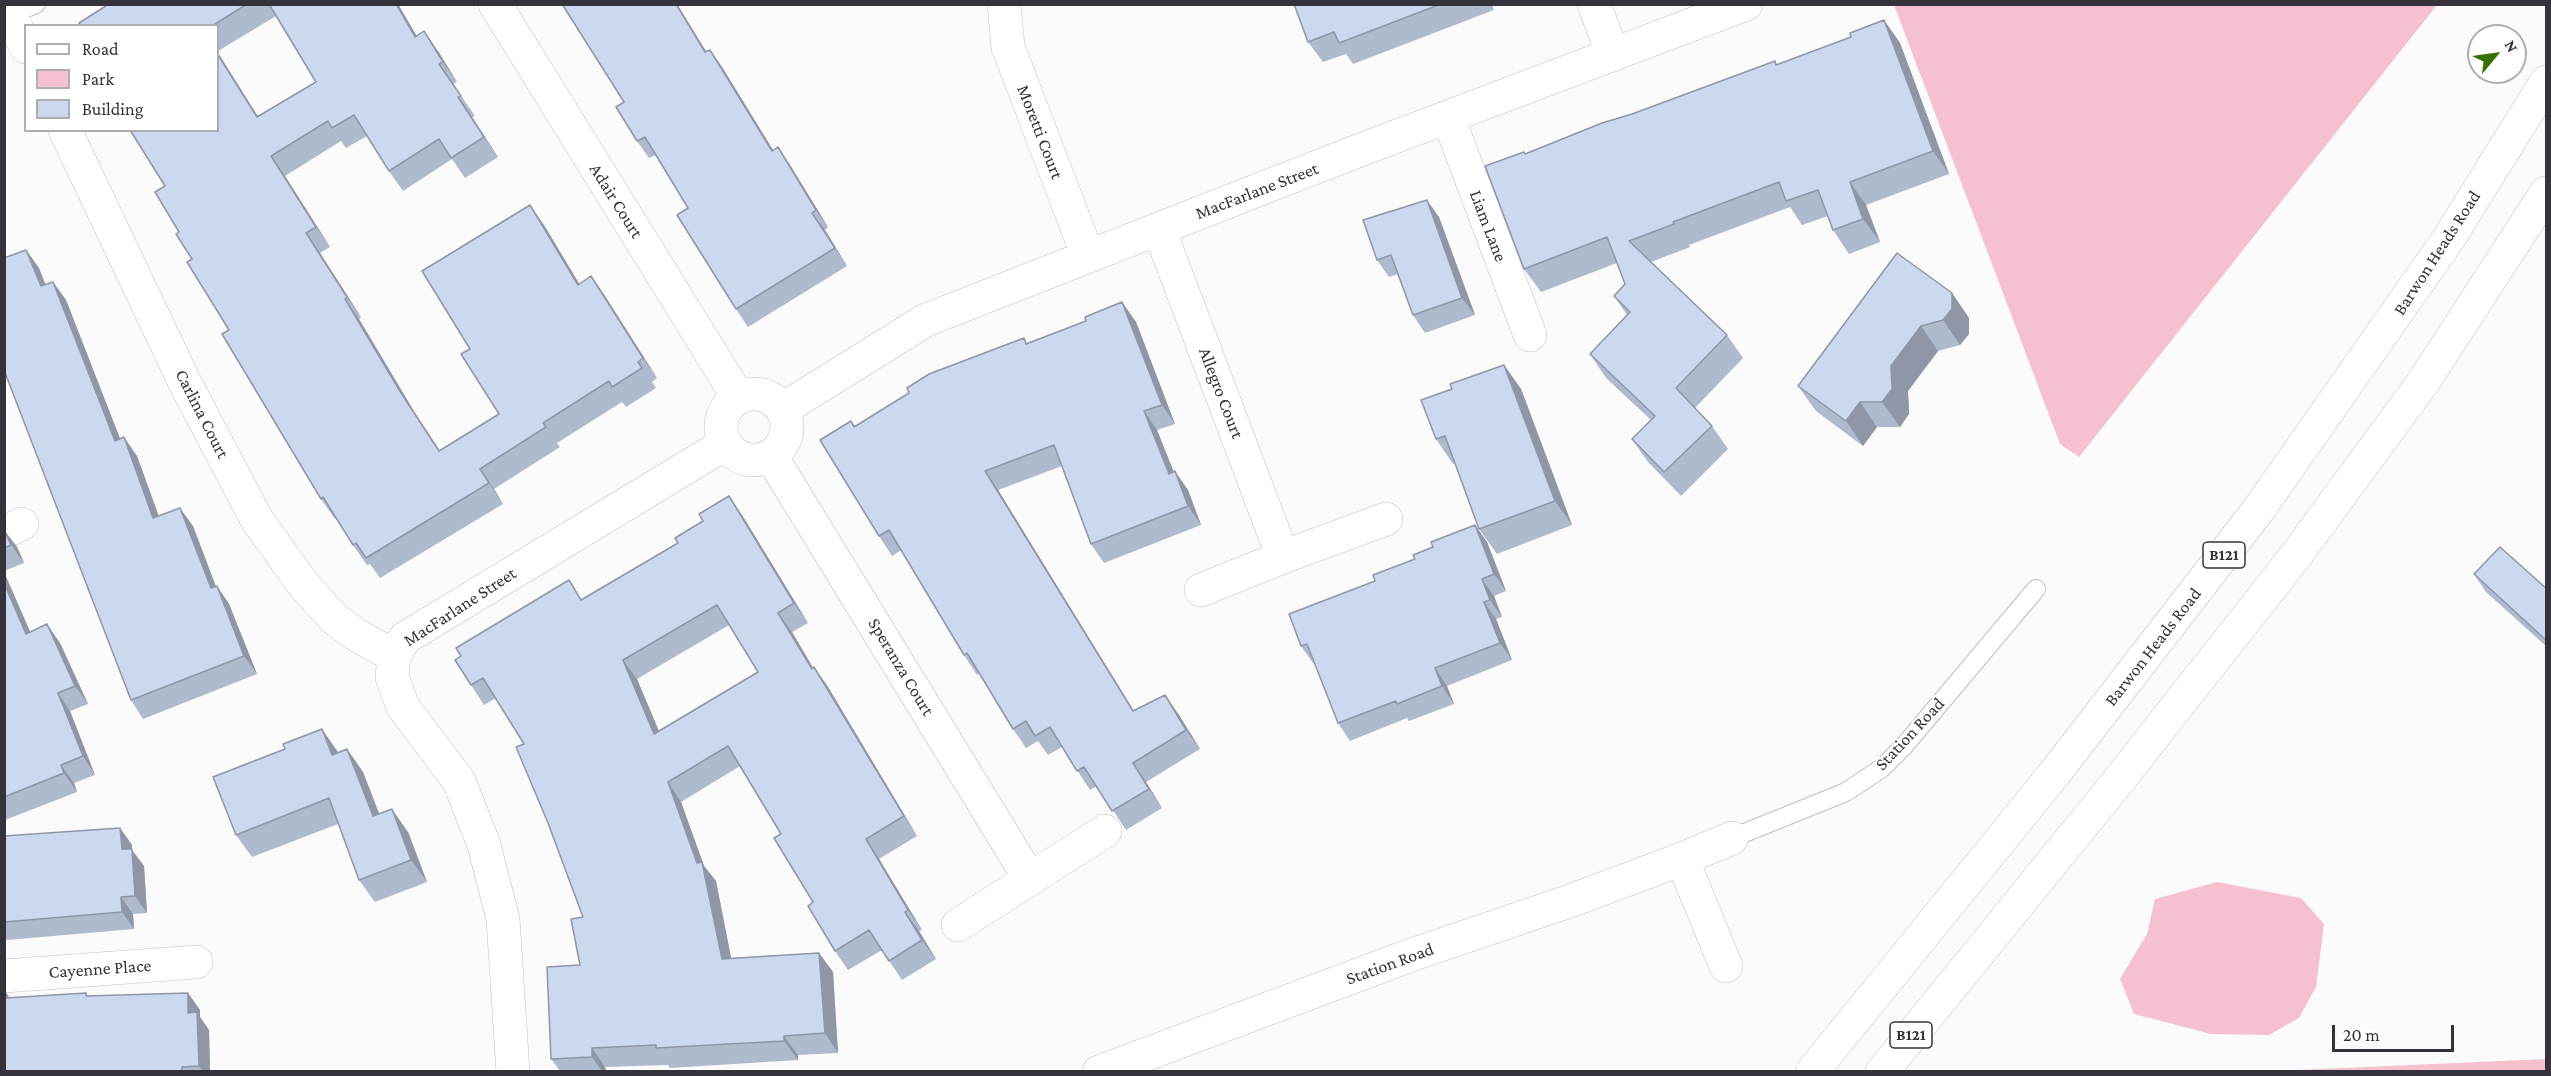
<!DOCTYPE html>
<style>
body{margin:0}
#map{position:relative;width:2551px;height:1076px;overflow:hidden;background:#fbfbfb;font-family:"Crimson Pro",serif}
canvas{display:block}
.frame{position:absolute;inset:0;border:6px solid #35323c;pointer-events:none}
.legend{position:absolute;left:24px;top:24px;width:195px;height:108px;box-sizing:border-box;background:#fff;border:2px solid #aeadb1;margin:0;padding:8px 10px;list-style:none;font-size:18px;color:#35323c}
.legend li{display:flex;align-items:center;gap:12px;height:30px}
.legend b{width:30px;border:2px solid #aeadb1}
.north{position:absolute;left:2467px;top:24px;width:60px;height:60px;box-sizing:border-box;background:#fff;border:2px solid #aeadb1;border-radius:50%;rotate:61deg;font-size:16px;font-weight:700;line-height:24px;text-align:center;color:#35323c}
.north::after{content:'';display:block;margin:auto;width:21px;height:27px;background:#377000;clip-path:polygon(50% 0,100% 100%,50% 72%,0 100%)}
.scale{position:absolute;left:2332px;top:1025px;width:122px;height:27px;box-sizing:border-box;border:3px solid #35323c;border-top:0;padding-left:8px;font-size:18px;line-height:21px;white-space:nowrap;color:#35323c;-webkit-text-stroke:4px #fff;paint-order:stroke}
</style>
<div id="map">
<canvas width="2551" height="1076"></canvas>
<div class="frame"></div>
<ul class="legend">
<li><b style="height:8px;background:#fff"></b>Road</li>
<li><b style="height:16px;background:#f6c1cf"></b>Park</li>
<li><b style="height:16px;background:#ccd8ee"></b>Building</li>
</ul>
<div class="north">N</div>
<div class="scale">20 m</div>
</div>
<script>
const g = document.querySelector('canvas').getContext('2d');
g.lineJoin = 'round';
function paint(path, color) { g.fillStyle = color; g.fill(path, 'evenodd'); }
const poly = rows => new Path2D(rows.map(r => 'M' + r).join(''));
function strokePath(path, color, width, dash) { g.strokeStyle = color; g.lineWidth = width; g.lineCap = dash ? 'butt' : 'round'; g.setLineDash(dash || []); g.stroke(path); }
function write(font, color, halo, rows, align = 'center') {
  g.font = font + ' "Crimson Pro",serif'; g.lineWidth = 4.5; g.setLineDash([]); g.textBaseline = 'middle'; g.strokeStyle = halo; g.fillStyle = color; for (const [text, x, y, turn = 0] of rows) {
    g.save(); g.translate(x, y); g.rotate((+turn || 0) * Math.PI / 180); g.textAlign = isNaN(turn) ? turn : align; if (halo) g.strokeText(text, 0, 0); g.fillText(text, 0, 0); g.restore();
  }
}
paint(poly([
 [1894,5,2437,5,2079,457,2060,444],
 [2217,882,2301,898,2324,924,2316,987,2299,1018,2269,1035,2211,1034,2134,1014,2120,979,2147,934,2155,899],
 [2546,1059,2546,1072,2276,1071]
]), '#f6c1cf');
const service = poly([
 [4,17,36,4],
 [1732,838,1846,792,1882,768,1904,746,2036,589]
]);
const minor = poly([
 [495,4,738,397],
 [1004,4,1008,47,1088,256],
 [1594,4,1613,55],
 [10,15,26,47],
 [1448,117,1530,335],
 [65,130,185,383,257,520,306,588,335,619,355,634,394,656],
 [1159,229,1283,557,1201,590],
 '721 427a33 33 0 1 1 66 0a33 33 0 1 1-66 0Z',
 [783,409,926,320,1355,152,1746,4],
 [771,456,1030,879],
 [4,532,22,524],
 [1283,557,1386,519],
 [1682,859,1732,838],
 [958,925,1105,831],
 [4,976,196,962],
 [513,1072,503,919,484,845,459,781,403,707,392,677,394,656,405,638,725,444],
 [1099,1072,1414,954,1570,901,1682,859,1726,966]
]);
const primary = poly([
 [1812,1072,2054,774,2259,509,2449,238,2546,82],
 [1882,1072,2115,785,2294,558,2424,381,2546,193]
]);
strokePath(service, '#c0bbd3', 20);
strokePath(minor, '#c0bbd3', 34);
strokePath(primary, '#c0bbd3', 34);
strokePath(service, '#fff', 18);
strokePath(minor, '#fff', 33);
strokePath(primary, '#fff', 33);
paint(poly([
 [109,4,398,4,416,36,438,51,457,82,453,84,475,116,472,117,498,157,465,178,452,159,403,191,389,171,367,136,346,148,341,141,285,176,330,247,320,253,361,317,359,319,415,413,440,451,499,414,470,349,544,225,579,284,591,276,605,296,657,378,652,382,656,388,626,407,622,402,557,443,560,447,494,489,503,504,380,578,370,564,367,565,353,545,336,518,335,519,321,499,229,330,192,259,179,232,165,186,218,130,218,53,258,117,316,82,276,16,218,51,218,26,81,26],
 [677,4,706,52,710,50,722,67,773,150,778,147,790,165,828,227,825,230,847,266,748,327,736,309,688,208,656,155,649,158,637,141,624,102],
 [1294,4,1492,4,1494,10,1353,64,1346,54,1323,62,1308,42],
 [1884,20,1900,43,1949,174,1866,205,1880,242,1849,254,1833,230,1828,216,1802,225,1790,207,1689,245,1690,247,1651,262,1727,335,1743,358,1695,408,1712,426,1728,449,1681,496,1648,462,1632,439,1651,420,1606,378,1590,354,1627,315,1614,296,1625,284,1617,263,1541,292,1524,269,1526,154,1632,114,1777,65,1851,37],
 [1439,217,1475,315,1425,333,1413,315,1398,274,1389,277,1377,260],
 [26,250,39,268,46,285,53,282,66,300,120,439,137,456,159,516,193,526,216,586,217,586,229,604,257,674,143,719,131,700,8,378,4,379,4,258],
 [1952,293,1969,318,1969,334,1960,345,1938,351,1908,391,1909,414,1900,427,1877,427,1863,446,1816,411,1798,386],
 [1122,302,1136,322,1175,424,1157,430,1174,472,1188,490,1201,525,1104,563,1091,544,1062,466,998,490,1134,711,1165,695,1179,715,1200,749,1146,782,1162,808,1126,830,1097,786,1090,790,1062,747,1048,755,1038,741,1026,748,1013,729,979,673,977,675,964,655,901,550,892,556,879,536,851,421,855,426,1027,343,1086,321],
 [1504,365,1521,389,1572,525,1497,554,1479,529,1455,463,1453,464,1436,439],
 [742,515,808,623,792,632,813,668,814,667,828,687,917,836,879,859,922,930,919,931,936,959,902,980,882,950,848,970,835,951,781,834,740,766,681,802,704,866,716,881,731,958,819,953,833,972,838,1053,798,1055,798,1060,670,1068,668,1065,605,1067,606,1071,560,1071,551,1059,580,965,583,917,524,744,496,698,484,705,471,685,582,599,678,543],
 [729,625,758,672,659,731,637,679],
 [1475,525,1487,542,1506,591,1494,596,1502,617,1496,619,1512,660,1447,686,1454,704,1409,721,1407,718,1350,741,1338,723,1315,663,1313,663,1301,646,1375,581,1415,559,1433,547],
 [4,530,17,547,24,563,4,571],
 [4,572,30,632,60,643,88,704,70,711,95,775,74,783,77,792,5,820],
 [2474,574,2547,589,2547,647,2486,592],
 [347,749,363,772,379,814,408,832,427,882,375,902,359,880,338,824,252,857,236,835,338,753],
 [120,828,132,845,132,850,144,866,147,913,133,914,134,929,7,940,4,936,4,836],
 [4,990,9,998,86,993,88,996,188,993,200,1010,200,1017,209,1030,210,1071,4,1071]
]), '#afbacd');
paint(poly([
 [396,4,398,4,429,57,415,37],
 [676,4,677,4,717,69,705,52],
 [1884,20,1900,43,1949,174,1933,151],
 [424,31,438,51,457,82,443,62],
 [710,50,722,67,784,168,772,151],
 [218,53,271,137,257,117,218,55],
 [458,97,472,117,498,157,484,137],
 [778,147,790,165,828,227,816,210],
 [271,156,285,176,330,247,316,227],
 [1850,182,1866,205,1880,242,1863,219],
 [1427,200,1439,217,1475,315,1462,298],
 [530,205,544,225,592,305,578,285],
 [812,213,825,230,847,266,835,248],
 [306,233,320,253,361,317,347,297],
 [26,250,39,268,53,305,41,286],
 [591,276,605,296,657,378,643,358],
 [53,282,66,300,128,459,115,441],
 [1952,293,1969,318,1969,334,1960,345,1943,320],
 [345,299,359,319,415,413,453,471,439,451,401,393],
 [1122,302,1136,322,1175,424,1162,405],
 [1921,326,1938,351,1908,391,1909,414,1900,427,1882,402,1891,366],
 [1504,365,1521,389,1572,525,1555,501],
 [1860,402,1877,427,1863,446,1846,421],
 [1144,411,1157,430,1182,493,1169,474],
 [124,437,137,456,166,537,153,518],
 [480,469,494,489,503,504,489,483],
 [985,471,998,490,1146,731,1133,711],
 [1175,471,1188,490,1201,525,1188,506],
 [729,496,742,515,808,623,794,603],
 [180,508,193,526,223,606,211,588],
 [1475,525,1487,542,1506,591,1494,574],
 [4,530,17,547,24,563,11,545],
 [4,572,39,652,26,634,4,583],
 [1482,579,1494,596,1502,617,1490,600],
 [217,586,229,604,257,674,244,656],
 [1484,602,1496,619,1512,660,1500,643],
 [778,613,792,632,825,688,812,669],
 [47,624,60,643,88,704,75,686],
 [623,660,637,679,668,753,654,734],
 [814,667,828,687,917,836,904,816],
 [1435,668,1447,686,1454,704,1442,686],
 [58,693,70,711,95,775,83,756],
 [1165,695,1179,715,1200,749,1186,730],
 [322,729,338,752,348,778,332,755],
 [347,749,363,772,389,839,373,816],
 [1133,763,1146,782,1162,808,1149,789],
 [61,765,74,783,77,792,64,773],
 [668,782,681,802,704,866,716,881,735,978,722,959,697,863],
 [392,809,408,832,427,882,411,860],
 [120,828,132,845,132,850,144,866,147,913,135,896,122,849],
 [866,839,879,859,922,930,908,910],
 [121,897,133,914,134,929,122,912],
 [905,912,919,931,936,959,922,940],
 [819,953,833,972,838,1053,825,1033],
 [4,990,8,995,18,1015,4,996],
 [188,993,200,1010,200,1017,209,1030,210,1071,202,1071,199,1066,188,1013],
 [784,1036,798,1055,798,1060,784,1041],
 [592,1048,605,1067,606,1071,602,1071,592,1057]
]), '#8f97a7');
const building = poly([
 [109,4,247,4,212,26,81,26,79,23,109,4],
 [269,4,396,4,415,37,424,31,443,62,439,64,461,96,458,97,484,137,451,158,439,139,389,171,354,115,332,128,328,121,271,156,316,227,306,233,347,297,345,299,401,393,439,451,499,414,461,354,470,349,422,271,530,205,578,285,591,276,643,358,638,362,642,368,612,387,609,381,543,423,546,427,480,469,489,483,366,558,356,543,353,545,323,497,321,499,222,334,229,330,187,262,192,259,176,234,179,232,155,192,165,186,130,130,218,130,218,55,257,117,316,82,269,4],
 [562,4,676,4,705,52,710,50,772,151,778,147,816,210,812,213,835,248,736,309,677,215,688,208,645,137,637,141,616,107,624,102,562,4],
 [1294,4,1441,4,1339,43,1334,32,1308,42,1294,4],
 [1884,20,1933,151,1850,182,1863,219,1833,230,1818,190,1786,201,1779,182,1673,222,1674,224,1629,241,1727,335,1676,388,1712,426,1664,472,1632,439,1655,416,1590,354,1630,312,1614,296,1625,284,1607,237,1524,269,1485,166,1524,152,1525,154,1602,123,1632,114,1775,61,1776,65,1851,37,1850,33,1884,20],
 [1427,200,1462,298,1413,315,1391,255,1377,260,1363,220,1427,200],
 [26,250,41,286,53,282,115,441,124,437,153,518,180,508,211,588,217,586,244,656,131,700,4,370,4,258,26,250],
 [1897,253,1952,293,1952,309,1943,320,1921,326,1891,366,1892,389,1882,402,1860,402,1846,421,1798,386,1897,253],
 [1122,302,1162,405,1144,411,1169,474,1175,471,1188,506,1091,544,1054,445,985,471,1133,711,1165,695,1186,730,1133,763,1149,789,1112,811,1084,767,1077,771,1050,727,1035,736,1026,721,1013,729,967,653,964,655,889,530,879,536,820,440,851,421,854,427,909,393,907,388,929,374,1024,338,1026,344,1086,321,1085,317,1122,302],
 [1504,365,1555,501,1479,529,1445,436,1436,439,1421,400,1452,389,1450,384,1504,365],
 [729,496,794,603,778,613,812,669,814,667,904,816,866,839,908,910,905,912,922,940,889,961,869,930,835,951,808,906,813,902,774,838,781,834,728,746,668,782,697,863,702,862,722,959,819,953,825,1033,784,1036,784,1041,656,1048,656,1045,592,1048,592,1057,551,1059,547,967,580,965,571,919,583,917,548,823,516,747,524,744,483,678,471,685,455,660,461,656,456,648,569,580,581,600,678,543,675,538,703,521,699,514,729,496],
 [717,605,758,672,654,734,623,660,717,605],
 [1475,525,1494,574,1482,579,1490,600,1484,602,1500,643,1435,668,1442,686,1397,704,1396,701,1338,723,1307,644,1301,646,1289,614,1375,581,1373,575,1415,559,1413,555,1433,547,1431,542,1475,525],
 [4,530,11,545,4,548,4,530],
 [2500,547,2547,589,2547,641,2474,574,2500,547],
 [4,583,26,634,47,624,75,686,58,693,83,756,61,765,64,773,4,797,4,583],
 [322,729,332,755,347,749,373,816,392,809,411,860,359,880,329,798,236,835,213,777,285,749,283,744,322,729],
 [120,828,122,849,132,849,135,896,121,897,122,912,4,922,4,836,120,828],
 [86,993,86,996,188,993,188,1013,197,1012,199,1066,182,1067,182,1071,4,1071,4,996,5,998,86,993]
]);
paint(building, '#ccd8ee');
strokePath(building, '#8f97a7', 1.5);
for (const [x, y, w] of [
 [2224,555,42],
 [1911,1035,42]
]) { const box = new Path2D(); box.roundRect(x - w / 2, y - 13, w, 26, 4.5); g.fillStyle = '#fff'; g.fill(box); strokePath(box, '#35323c', 1.5); }
write('bold 16px', '#35323c', null, [
 ["B121",2224,555],
 ["B121",1911,1035]
]);
write('18px', '#35323c', '#fff', [
 ["Moretti Court",1040,132,69],
 ["MacFarlane Street",1257,191,-21],
 ["Adair Court",616,201,58],
 ["Liam Lane",1488,226,69],
 ["Barwon Heads Road",2437,253,-57],
 ["Allegro Court",1221,393,69],
 ["Carlina Court",202,414,63],
 ["MacFarlane Street",460,607,-33],
 ["Barwon Heads Road",2153,647,-52],
 ["Speranza Court",901,667,59],
 ["Station Road",1910,734,-47],
 ["Station Road",1390,964,-20],
 ["Cayenne Place",100,969,-4]
]);
</script>
